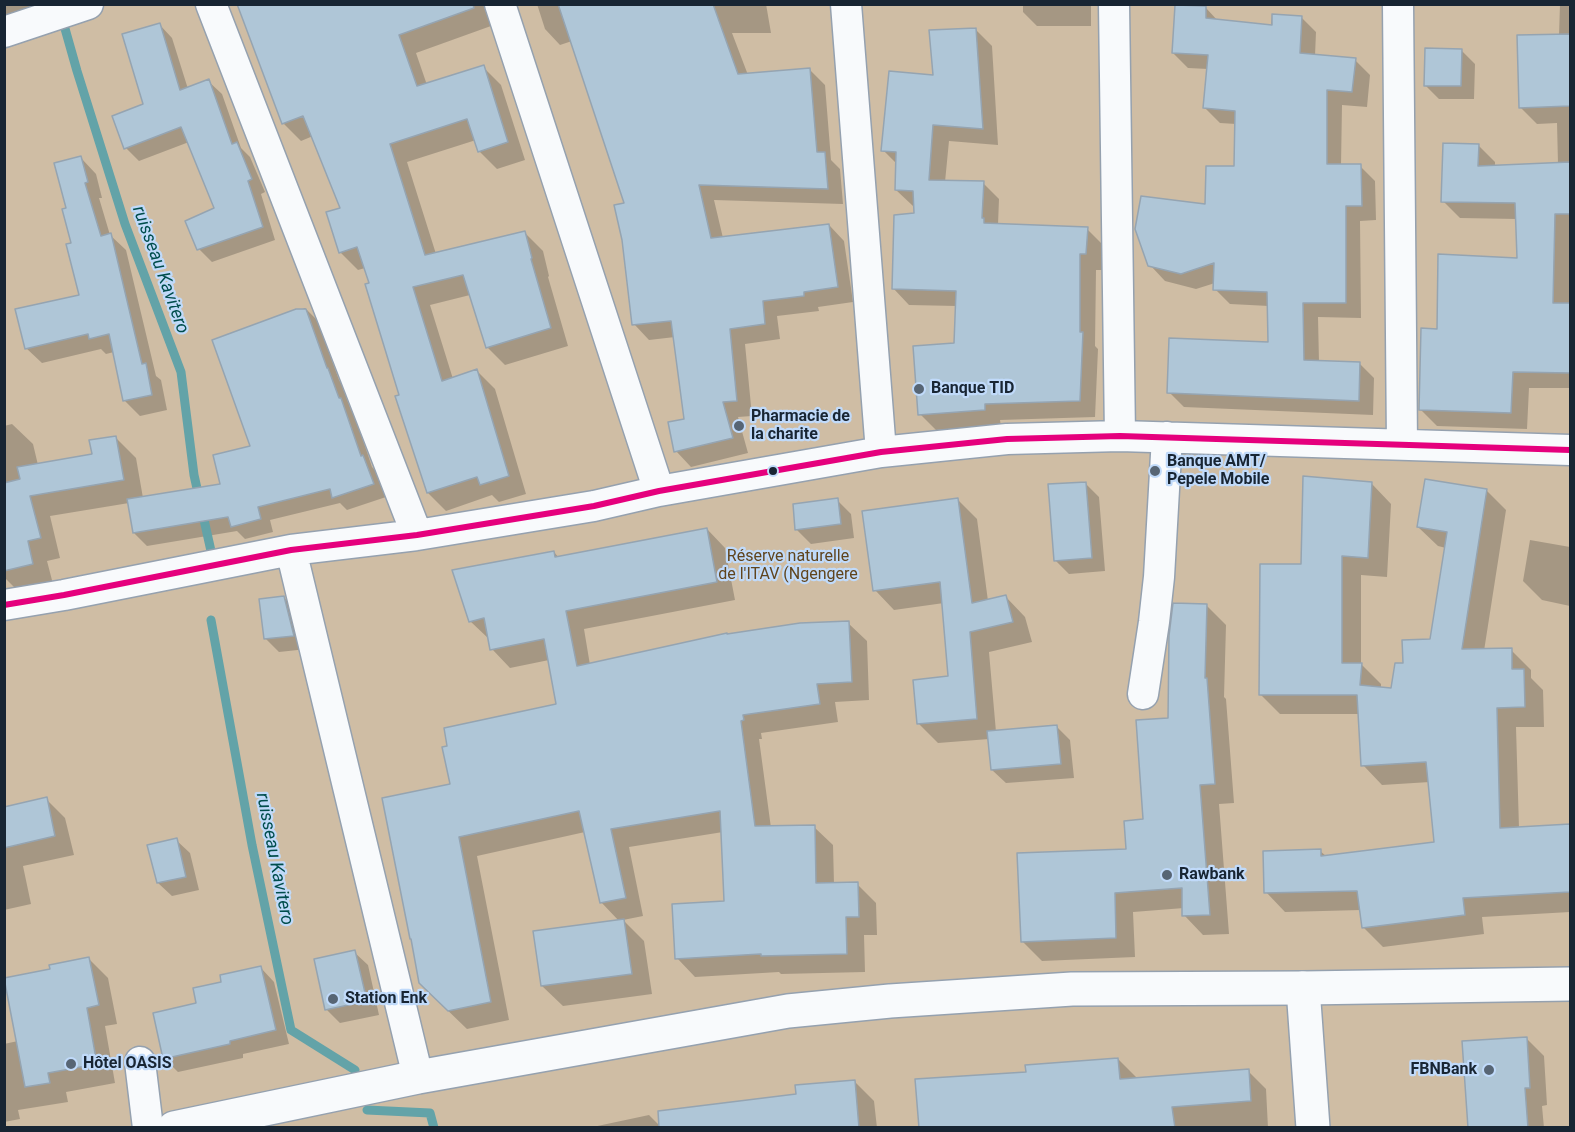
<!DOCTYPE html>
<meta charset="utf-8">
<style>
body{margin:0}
#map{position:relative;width:1575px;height:1132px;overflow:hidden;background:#cddbed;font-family:Roboto,sans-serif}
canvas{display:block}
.frame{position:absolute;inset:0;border:6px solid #182533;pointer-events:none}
</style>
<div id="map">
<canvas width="1575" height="1132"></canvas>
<div class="frame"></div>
</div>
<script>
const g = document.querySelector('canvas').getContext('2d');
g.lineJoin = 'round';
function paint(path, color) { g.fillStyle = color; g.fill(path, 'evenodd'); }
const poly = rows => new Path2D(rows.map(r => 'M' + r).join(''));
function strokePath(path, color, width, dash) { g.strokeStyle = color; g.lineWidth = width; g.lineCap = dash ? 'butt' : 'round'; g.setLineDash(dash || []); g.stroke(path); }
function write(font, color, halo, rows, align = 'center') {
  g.font = font + ' Roboto,sans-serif'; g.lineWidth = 4.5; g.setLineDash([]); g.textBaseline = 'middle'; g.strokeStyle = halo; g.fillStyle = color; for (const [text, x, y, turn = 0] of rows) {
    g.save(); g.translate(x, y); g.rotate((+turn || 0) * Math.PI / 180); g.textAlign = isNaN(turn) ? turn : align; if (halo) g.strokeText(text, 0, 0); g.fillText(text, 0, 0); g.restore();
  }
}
paint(poly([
 [5,5,1570,5,1570,1127,5,1127]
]), '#cfbda4');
paint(poly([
 [4,4,32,4,38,28,4,37],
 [483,4,491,26,416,53,427,85,483,67,501,85,525,160,497,169,479,151,476,140,407,162,436,254,525,233,543,251,549,276,548,277,568,346,505,365,487,347,470,295,430,305,453,379,477,371,495,389,526,494,499,502,492,495,446,511,428,493,397,397,401,396,365,268,358,270,340,252,342,209,313,136,301,141,283,123,239,5],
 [537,4,766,4,771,33,732,33,748,75,810,70,825,85,831,160,840,169,843,204,714,200,723,238,829,225,844,241,853,302,818,307,819,311,777,316,780,339,745,344,752,416,738,417,748,453,691,467,676,451,685,420,675,337,649,340,634,324,626,204,572,41,560,45,545,29],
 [1023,4,1091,4,1091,26,1037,26,1023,12],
 [1560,4,1570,4,1570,388,1529,388,1527,429,1437,426,1420,409,1438,330,1519,259,1517,219,1460,218,1443,201,1478,145,1495,162,1495,166,1558,164,1557,123,1537,124,1520,107,1559,36],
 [1206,8,1218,21,1271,26,1272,15,1301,17,1316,32,1315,56,1355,60,1370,75,1367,107,1342,105,1341,166,1360,166,1375,181,1376,220,1360,221,1361,318,1318,317,1319,362,1359,363,1374,378,1373,415,1184,407,1169,392,1270,343,1269,306,1230,304,1215,289,1215,283,1196,289,1165,281,1150,265,1206,205,1236,168,1236,124,1220,123,1205,108,1208,69,1188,68,1173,53],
 [159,24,172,38,188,89,208,81,222,94,241,148,250,157,265,192,261,194,275,240,212,262,199,249,216,209,189,142,139,161,126,148,145,105],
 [976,30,992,46,998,145,949,141,945,182,983,183,999,199,998,225,1087,229,1103,245,1102,270,1096,270,1095,346,1098,349,1095,417,1000,420,1001,426,936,430,920,414,956,344,957,306,909,305,893,288,915,214,915,206,913,206,896,190,897,164,883,150,934,77],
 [1461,50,1475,64,1474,99,1439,99,1425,85],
 [81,158,96,174,102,198,99,198,110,235,126,250,156,376,161,380,167,410,140,416,125,401,114,352,106,354,101,349,42,363,26,348,80,296,67,209],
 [305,308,318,321,339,380,341,383,351,410,354,413,372,467,376,471,386,497,347,510,340,503,270,520,273,532,245,539,237,531,147,546,134,533,129,503,50,516,60,558,47,561,53,584,20,593,4,577,4,426,12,424,33,444,38,465,94,455,115,437,136,458,143,498,222,485,252,447,214,341],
 [1085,483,1099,497,1105,571,1069,574,1055,560],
 [1372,484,1391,504,1387,577,1361,575,1361,664,1381,684,1381,689,1392,690,1404,664,1432,640,1446,548,1438,546,1418,527,1486,490,1506,510,1484,651,1511,650,1531,670,1531,678,1543,690,1544,727,1516,727,1519,828,1570,825,1570,912,1482,917,1484,934,1383,947,1363,927,1361,910,1285,912,1266,892,1320,851,1326,856,1436,843,1430,782,1382,785,1363,765,1359,714,1280,714,1261,695,1302,566],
 [957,499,977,519,988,601,1006,597,1025,617,1032,642,989,652,996,732,1056,726,1070,740,1074,778,1006,783,992,770,989,739,938,743,918,723,950,678,944,603,894,610,875,590],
 [837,500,851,514,854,538,811,544,797,530,794,505],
 [707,529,725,548,735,600,584,629,590,665,848,623,867,641,869,700,835,702,838,722,761,733,762,739,759,739,771,828,814,827,833,845,834,884,857,884,876,903,877,935,864,935,865,972,781,974,779,972,695,977,677,958,726,903,723,832,629,847,643,916,623,920,644,941,652,994,563,1006,542,986,619,921,601,902,585,832,477,856,509,1020,467,1029,439,1002,452,786,558,705,549,660,510,668,492,649,489,639,470,621,554,552,559,558],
 [1530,540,1570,547,1570,606,1542,600,1523,581],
 [284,598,298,611,307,649,279,652,265,638],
 [1206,605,1226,625,1224,697,1226,699,1234,803,1219,804,1229,934,1203,935,1184,915,1184,908,1133,912,1135,957,1042,961,1022,941,1128,850,1145,821],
 [46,799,65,818,74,855,23,866,31,904,4,910,4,808],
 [176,840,190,853,199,890,172,896,158,883],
 [354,952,368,965,379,1015,340,1023,327,1010],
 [89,959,108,978,117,1024,105,1026,115,1083,66,1092,68,1102,18,1110,20,1119,4,1122,4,1044,18,1041,52,970],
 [261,968,274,982,289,1044,243,1054,243,1058,178,1072,165,1059,155,1014,198,1004,223,983],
 [1526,1038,1544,1056,1547,1105,1542,1106,1544,1128,1496,1128],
 [1118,1059,1136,1077,1136,1079,1248,1071,1266,1089,1268,1128,921,1128,1027,1073],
 [854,1081,874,1101,877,1128,699,1128,798,1095],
 [649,1115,662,1128,588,1128]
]), '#0003');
strokePath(poly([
 [62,18,77,71,125,224,181,372,194,475,211,551],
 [211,620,252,845,291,1030,355,1070],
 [367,1110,430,1113,434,1128]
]), '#63a3a8', 9);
const building = poly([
 [237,4,473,4,474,8,399,35,417,86,484,65,508,142,478,152,467,119,390,144,425,255,525,231,532,258,531,259,551,328,486,348,463,275,413,287,442,381,477,369,509,476,480,485,477,477,427,493,395,396,399,395,365,284,369,283,357,247,339,253,326,212,340,208,303,116,282,124,237,4],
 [558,4,713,4,738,74,810,68,817,152,825,152,828,189,699,185,711,238,829,224,838,287,804,292,804,296,763,301,765,324,730,329,737,401,723,402,733,438,674,452,668,422,684,419,671,321,632,325,622,240,614,205,624,203,558,4],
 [1175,5,1206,6,1206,18,1272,25,1272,14,1302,16,1300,53,1356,58,1352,92,1327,90,1327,164,1361,164,1362,206,1346,206,1346,303,1303,303,1304,360,1360,362,1359,401,1167,393,1169,338,1268,342,1267,292,1213,290,1214,263,1181,274,1148,266,1135,229,1141,196,1205,204,1206,166,1234,166,1235,111,1203,108,1208,55,1172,53,1175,5],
 [160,23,180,90,209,79,232,144,237,142,252,179,248,181,263,227,197,250,185,221,214,208,181,127,124,149,112,116,143,104,122,34,160,23],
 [976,28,983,129,933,125,929,180,984,181,982,218,984,218,984,223,1088,227,1086,254,1080,254,1080,332,1083,332,1080,401,985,404,985,410,918,415,913,346,954,343,956,291,892,289,894,215,914,213,913,191,895,190,896,152,881,151,889,71,933,75,929,30,976,28],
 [1570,34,1570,106,1519,108,1517,35,1570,34],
 [1425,48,1462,49,1461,86,1424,86,1425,48],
 [1443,143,1479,144,1478,166,1570,162,1570,214,1555,214,1553,303,1570,303,1570,373,1513,372,1511,413,1419,410,1421,328,1437,329,1438,254,1517,258,1515,203,1441,202,1443,143],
 [81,156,88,182,85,183,101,236,111,233,142,364,146,363,152,395,123,401,109,334,89,339,88,334,25,349,15,309,79,295,66,244,71,243,62,209,66,208,54,163,81,156],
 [296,309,306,309,327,368,328,368,339,398,341,398,361,456,363,455,374,484,332,498,330,489,258,507,261,519,231,527,228,517,133,533,127,499,220,484,213,455,250,446,212,340,296,309],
 [116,436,124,480,30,496,41,538,28,541,33,564,4,571,4,483,20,479,17,467,92,454,89,440,116,436],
 [1303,476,1372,482,1368,558,1342,556,1342,663,1362,663,1360,685,1391,688,1395,663,1403,663,1402,640,1430,639,1447,532,1417,527,1425,479,1487,489,1462,649,1512,648,1512,669,1524,669,1525,707,1497,708,1500,828,1570,824,1570,892,1463,898,1465,915,1362,928,1357,891,1264,893,1263,851,1321,849,1321,856,1434,842,1426,762,1361,766,1357,695,1259,695,1260,564,1301,564,1303,476],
 [1086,482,1092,558,1054,561,1048,484,1086,482],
 [838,498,841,524,795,530,793,504,838,498],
 [958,498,972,603,1006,595,1013,622,970,632,977,719,917,724,913,680,948,676,940,582,873,591,862,511,958,498],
 [707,528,717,582,566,611,577,666,727,633,727,634,800,623,849,621,852,682,817,684,820,704,743,715,744,720,741,721,755,826,815,825,816,883,858,882,859,917,846,917,847,954,761,956,761,954,675,959,672,904,724,901,720,811,611,829,626,898,600,903,579,811,459,837,491,1002,448,1011,419,983,411,939,410,939,382,798,450,784,442,747,447,746,444,728,556,704,544,639,490,650,484,618,469,622,452,570,554,551,555,557,707,528],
 [284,596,294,636,264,639,259,599,284,596],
 [1173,603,1207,604,1205,678,1207,678,1215,784,1200,785,1210,915,1182,916,1182,888,1115,893,1116,938,1021,942,1017,853,1126,849,1124,821,1143,819,1136,720,1168,718,1169,636,1173,603],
 [1057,725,1061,764,991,770,987,731,1057,725],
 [47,797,55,836,4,848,4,807,47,797],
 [177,838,186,877,157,883,147,845,177,838],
 [624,919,632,974,541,986,533,931,624,919],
 [355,950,367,1001,325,1010,314,959,355,950],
 [89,957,99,1005,87,1008,97,1064,48,1073,50,1083,25,1087,4,978,50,969,49,965,89,957],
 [261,966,276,1030,230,1041,230,1044,163,1059,153,1013,196,1003,193,988,221,982,220,975,261,966],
 [1527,1037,1530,1088,1525,1088,1528,1128,1468,1128,1462,1041,1527,1037],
 [1118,1058,1120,1079,1249,1069,1251,1101,1172,1107,1175,1128,919,1128,915,1079,1026,1072,1025,1065,1118,1058],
 [855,1080,859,1128,659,1128,658,1111,796,1094,795,1085,855,1080]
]);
paint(building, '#afc6d7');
strokePath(building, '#95a4b1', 1.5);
const minor = poly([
 [211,4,417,535],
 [500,4,659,491],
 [846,4,881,452],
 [1114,4,1120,436],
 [1398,4,1402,444],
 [4,32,88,4],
 [291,550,418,1077],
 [4,605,64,595,291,550,417,535,594,506,659,491,881,452,1007,439,1120,436,1570,450],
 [1143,694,1154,622,1159,577,1167,437],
 [140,1062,148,1128]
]);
const tertiary = poly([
 [1303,988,1313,1128]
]);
const trunk = poly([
 [174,1128,418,1077,788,1011,890,1001,1072,989,1303,988,1570,984]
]);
strokePath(minor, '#95a1af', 33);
strokePath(tertiary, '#95a1af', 36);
strokePath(trunk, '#95a1af', 36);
strokePath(minor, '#f8fafc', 30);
strokePath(tertiary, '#f8fafc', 33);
strokePath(trunk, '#f8fafc', 33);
strokePath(poly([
 [4,605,64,595,291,550,417,535,594,506,659,491,881,452,1007,439,1120,436,1570,450]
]), '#e5007d', 6);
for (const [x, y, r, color] of [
 [919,389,6,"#576574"],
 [739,426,6,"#576574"],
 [773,471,5,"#182533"],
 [1155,471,6,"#576574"],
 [1167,875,6,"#576574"],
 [333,999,6,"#576574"],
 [71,1064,6,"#576574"],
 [1489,1070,6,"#576574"]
]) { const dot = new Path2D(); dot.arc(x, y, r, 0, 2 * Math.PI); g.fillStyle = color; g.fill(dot); strokePath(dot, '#c0dafa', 2); }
write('bold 16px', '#182533', '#c0dafa', [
 ["Banque TID",931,389],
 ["Pharmacie de",751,417],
 ["la charite",751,435],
 ["Banque AMT/",1167,462],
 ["Pepele Mobile",1167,480],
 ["Rawbank",1179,875],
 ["Station Enk",345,999],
 ["Hôtel OASIS",83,1064],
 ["FBNBank",1477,1070,"right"]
], 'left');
write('16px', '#60441d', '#c0dafa', [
 ["Réserve naturelle",788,557],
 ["de l'ITAV (Ngengere",788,575]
]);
write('italic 18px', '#004d4c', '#c0dafa', [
 ["ruisseau Kavitero",160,270,70],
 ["ruisseau Kavitero",274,859,79]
]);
</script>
